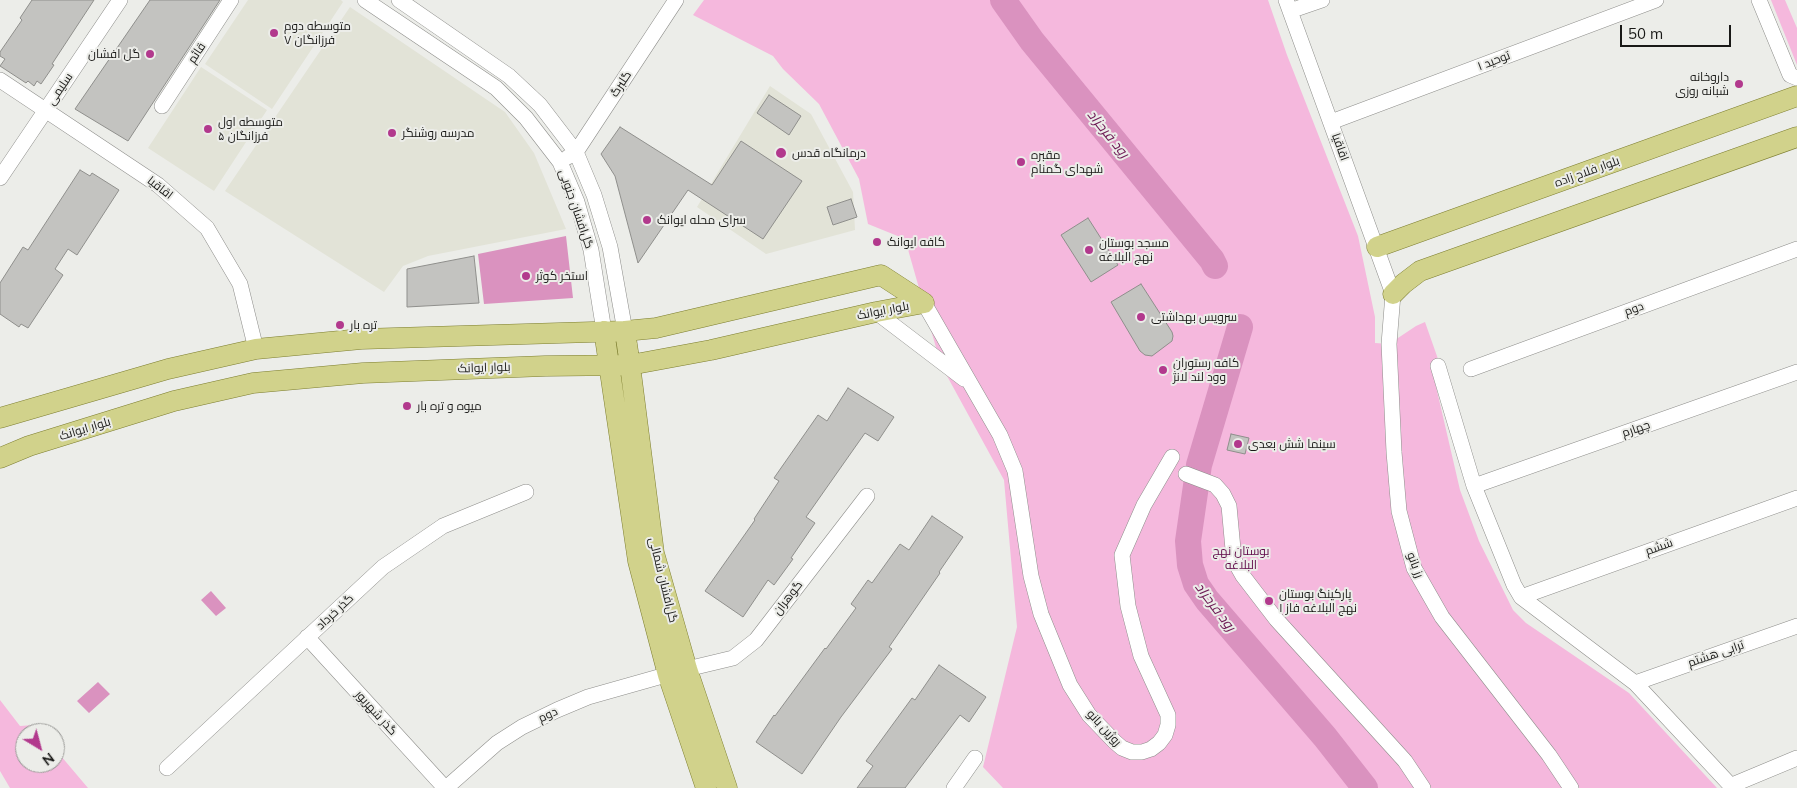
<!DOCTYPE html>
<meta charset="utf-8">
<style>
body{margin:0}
#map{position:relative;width:1797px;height:788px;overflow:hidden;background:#ecede9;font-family:Mulish,sans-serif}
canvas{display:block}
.north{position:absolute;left:15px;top:723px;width:50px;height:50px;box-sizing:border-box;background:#ecede9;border:1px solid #989895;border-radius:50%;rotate:143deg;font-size:14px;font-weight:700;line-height:20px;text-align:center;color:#191917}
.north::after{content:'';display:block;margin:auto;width:18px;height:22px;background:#b2398d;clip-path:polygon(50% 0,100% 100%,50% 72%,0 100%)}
.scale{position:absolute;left:1620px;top:25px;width:111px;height:22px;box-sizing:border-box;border:2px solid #191917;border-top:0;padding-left:6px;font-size:15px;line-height:18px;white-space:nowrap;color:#191917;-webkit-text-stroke:4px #ecede9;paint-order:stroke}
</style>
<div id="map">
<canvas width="1797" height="788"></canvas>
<div class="north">N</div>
<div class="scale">50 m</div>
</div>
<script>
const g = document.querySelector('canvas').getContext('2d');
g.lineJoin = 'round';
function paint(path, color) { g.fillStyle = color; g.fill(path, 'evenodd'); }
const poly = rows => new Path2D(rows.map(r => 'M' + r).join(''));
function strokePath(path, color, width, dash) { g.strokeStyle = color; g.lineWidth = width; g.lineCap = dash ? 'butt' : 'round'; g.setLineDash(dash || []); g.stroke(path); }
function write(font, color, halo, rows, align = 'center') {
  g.font = font + ' Mulish,Cairo,sans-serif'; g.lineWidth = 4; g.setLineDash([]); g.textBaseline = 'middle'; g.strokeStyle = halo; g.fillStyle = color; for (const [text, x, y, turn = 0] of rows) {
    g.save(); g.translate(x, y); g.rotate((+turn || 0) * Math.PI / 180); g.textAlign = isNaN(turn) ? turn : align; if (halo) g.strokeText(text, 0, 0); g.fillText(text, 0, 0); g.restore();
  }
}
paint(poly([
 [248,0,341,0,343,2,272,109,205,64],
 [350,7,505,112,534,153,566,229,428,256,403,266,384,292,225,191],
 [201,67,267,110,214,191,148,148],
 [770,86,811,114,853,192,855,230,766,254,697,207]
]), '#e2e3d7');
paint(poly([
 [704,0,1268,0,1287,55,1358,236,1375,317,1375,343,1389,344,1416,326,1425,322,1438,359,1431,365,1460,490,1479,541,1513,610,1526,623,1629,693,1717,788,1003,788,983,767,1017,627,1004,480,941,365,905,239,868,224,859,179,819,104,783,69,773,56,693,15],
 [1771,0,1785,0,1797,28,1797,65],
 [0,700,20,726,34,725,41,733,25,733,25,763,55,763,55,749,88,788,10,788,0,771]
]), '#f5b8dd');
paint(poly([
 [566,236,573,298,484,304,478,254],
 [211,591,226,608,216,616,201,600],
 [98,682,110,694,89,713,77,701]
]), '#da92bf');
strokePath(poly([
 [1003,0,1032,41,1212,260,1215,266],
 [1240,327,1199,465,1188,541,1190,565,1196,584,1207,600,1325,737,1365,788]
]), '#da92bf', 26);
const building = poly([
 [32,0,94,0,52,64,54,65,41,84,37,81,34,86,28,81,26,83,0,66,5,59,0,56,0,52,22,20,20,18,32,0],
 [150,0,220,0,128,141,75,109,150,0],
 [769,95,801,116,789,135,757,113,769,95],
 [620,127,712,185,741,141,802,181,763,239,688,190,638,263,615,176,601,154,620,127],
 [80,170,90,176,92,173,119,190,77,255,68,249,55,269,63,275,28,328,21,324,19,327,0,314,0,283,23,247,28,250,80,170],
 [851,199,857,217,833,225,827,207,851,199],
 [1088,218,1118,265,1091,282,1061,235,1088,218],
 [474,256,479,303,407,307,407,269,474,256],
 [1141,284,1172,332,1173,336,1172,341,1152,356,1145,355,1140,351,1111,302,1141,284],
 [848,388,894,417,878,441,865,433,806,517,815,523,791,558,793,559,774,585,768,580,743,617,705,591,755,520,754,519,779,481,774,478,818,415,827,421,848,388],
 [1231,434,1249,438,1245,454,1227,450,1231,434],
 [932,516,963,537,939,572,940,573,889,647,892,649,841,717,802,774,756,742,774,715,775,716,825,648,826,649,856,608,851,604,868,580,872,583,900,544,909,550,932,516],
 [939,665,986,697,969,722,960,715,905,788,857,788,873,766,866,761,912,698,915,700,939,665]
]);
paint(building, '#c3c3c0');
strokePath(building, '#8f8f8c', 1);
const minor = poly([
 [365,0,496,88,526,118,560,162,577,202,591,250,604,331],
 [399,0,509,76,540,105,576,152,594,195,610,247,625,331],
 [1286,0,1393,294,1389,344,1394,452,1399,511,1414,568,1442,617,1549,755,1571,788],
 [1759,0,1790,75,1797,78],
 [1290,11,1322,0],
 [0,80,158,185,207,228,240,284,256,349],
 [162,106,231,0],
 [1331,122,1656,0],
 [568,157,576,152,676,0],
 [0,178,120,0],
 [924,303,1000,435,1015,471,1031,576,1041,614,1070,685,1089,715,1115,742,1122,748,1132,752,1142,752,1151,749,1159,743,1165,735,1168,725,1168,715,1141,656,1128,606,1122,555,1144,505,1172,457],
 [876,312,964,379],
 [1438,366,1474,486,1514,585,1521,597,1635,683,1733,788],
 [1471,369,1797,249],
 [1186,474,1215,485,1223,494,1229,506,1234,560,1243,576,1276,619,1405,761,1423,788],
 [1474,486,1797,372],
 [1521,597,1797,498],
 [307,637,445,788],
 [1635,683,1797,626],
 [167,768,383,567,443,526,526,492],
 [1730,786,1797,758],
 [446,788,497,743,522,727,557,710,588,697,687,669,733,658,756,640,867,496],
 [954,788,975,758]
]);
const major = poly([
 [1377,247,1797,96],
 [1393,294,1403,284,1420,271,1797,137],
 [604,331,638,561,668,675,706,788],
 [625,331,630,365,654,553,687,669,727,788],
 [0,418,168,369,256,349,361,339,625,331,656,328,881,275,924,303],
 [0,458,29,446,174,401,253,383,363,373,545,366,630,365,711,350,876,312,924,303]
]);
strokePath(minor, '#8e8e8b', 16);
strokePath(major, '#7d7e30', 21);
strokePath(minor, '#fff', 15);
strokePath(major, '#d1d28b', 20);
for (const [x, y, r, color] of [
 [274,33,5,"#b2398d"],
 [150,54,5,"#b2398d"],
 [1739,84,5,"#b2398d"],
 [208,129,5,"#b2398d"],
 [392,133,5,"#b2398d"],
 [781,153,6,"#b2398d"],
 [1021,162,5,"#b2398d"],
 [647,220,5,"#b2398d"],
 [877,242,5,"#b2398d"],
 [1089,250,5,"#b2398d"],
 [526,276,5,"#b2398d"],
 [1141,317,5,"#b2398d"],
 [340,325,5,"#b2398d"],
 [1163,370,5,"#b2398d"],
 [407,406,5,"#b2398d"],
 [1238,444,5,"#b2398d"],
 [1269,601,5,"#b2398d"]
]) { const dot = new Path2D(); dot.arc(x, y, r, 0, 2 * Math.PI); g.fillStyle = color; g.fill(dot); strokePath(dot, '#ecede9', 2); }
write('12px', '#191917', '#ecede9', [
 ["متوسطه دوم",284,26],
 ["فرزانگان ۷",284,40],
 ["گل افشان",140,54,"right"],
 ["داروخانه",1729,77,"right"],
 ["شبانه روزی",1729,91,"right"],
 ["متوسطه اول",218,122],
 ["فرزانگان ۵",218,136],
 ["مدرسه روشنگر",402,133],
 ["درمانگاه قدس",792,153],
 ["مقبره",1031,155],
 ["شهدای گمنام",1031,169],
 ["سرای محله ایوانک",657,220],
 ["کافه ایوانک",887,242],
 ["مسجد بوستان",1099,243],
 ["نهج البلاغه",1099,257],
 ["استخر کوثر",536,276],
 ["سرویس بهداشتی",1151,317],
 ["تره بار",350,325],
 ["کافه رستوران",1173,363],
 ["وود لند لانژ",1173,377],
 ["میوه و تره بار",417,406],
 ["سینما شش بعدی",1248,444],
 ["پارکینگ بوستان",1279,594],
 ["نهج البلاغه فاز ۱",1279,608]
], 'left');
write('12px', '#191917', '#ecede9', [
 ["قائم",197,53,-57],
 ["توحید ۱",1494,61,-21],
 ["گلبرگ",621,84,-57],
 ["سلیمی",60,89,-56],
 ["اقاقیا",1340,147,70],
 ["بلوار فلاح زاده",1587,172,-20],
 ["اقاقیا",160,188,38],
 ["گل‌افشان جنوبی",576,209,71],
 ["دوم",1634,309,-20],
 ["بلوار ایوانک",883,311,-11],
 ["بلوار ایوانک",484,368,-2],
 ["بلوار ایوانک",85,429,-17],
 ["چهارم",1636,429,-19],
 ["ششم",1659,547,-20],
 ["رز بانو",1415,565,69],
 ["گل‌افشان شمالی",663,580,76],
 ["گوهران",788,598,-52],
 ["گذر خرداد",335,612,-43],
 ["ترابی هشتم",1716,654,-19],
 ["گذر شهریور",376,713,48],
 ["دوم",548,715,-25],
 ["روژین بانو",1104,728,47]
]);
write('12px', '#600949', '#ecede9', [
 ["بوستان نهج",1241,551],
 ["البلاغه",1241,565]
]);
write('italic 14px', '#6c1753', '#ecede9', [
 ["رود فرحزاد",1108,134,51],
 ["رود فرحزاد",1215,607,53]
]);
</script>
